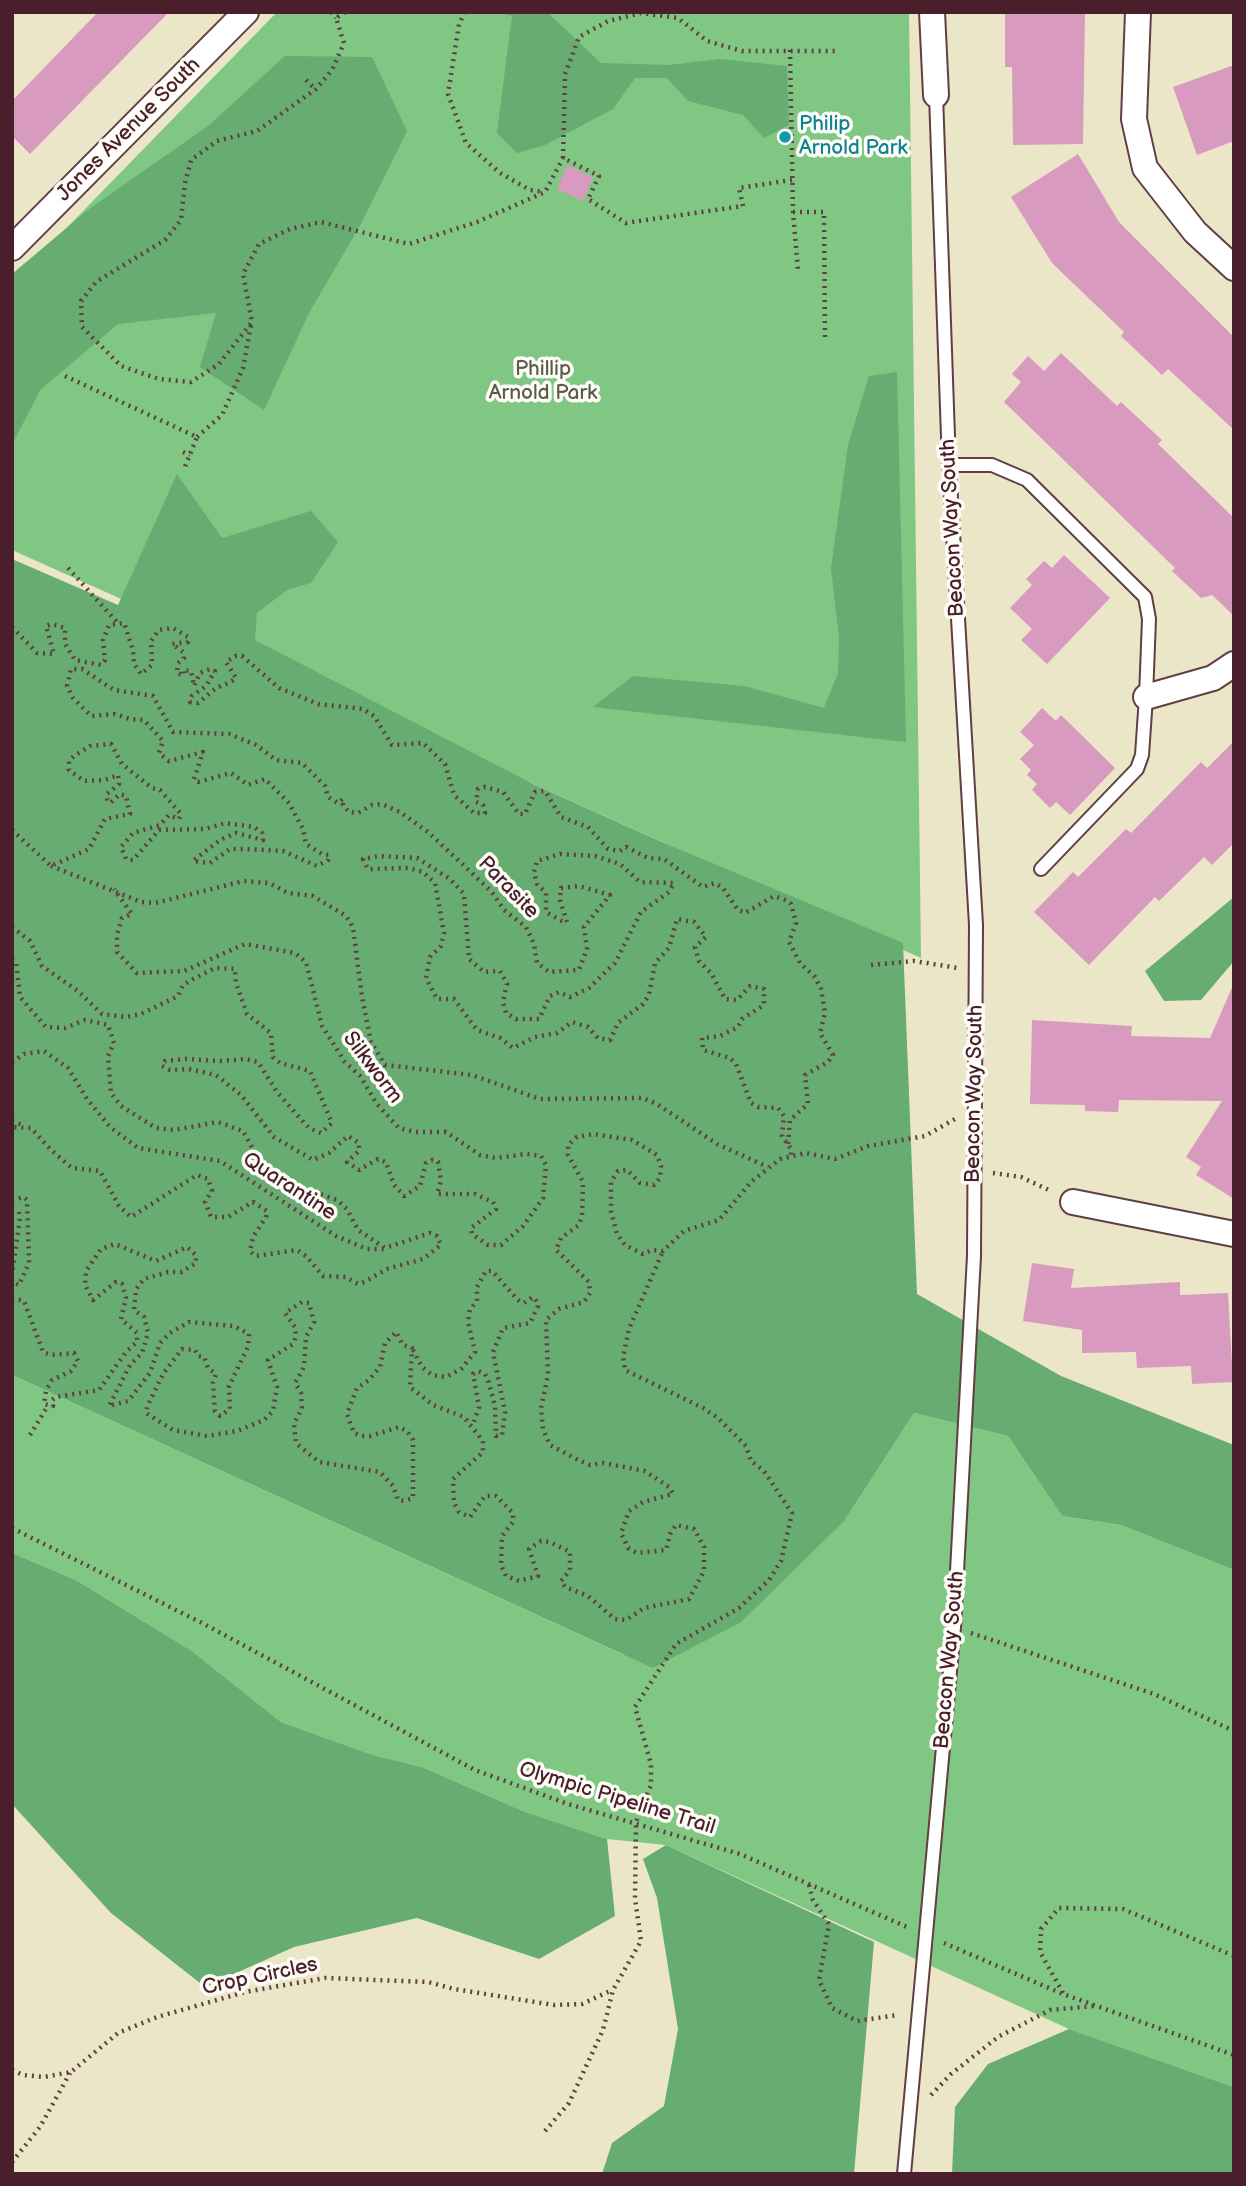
<!DOCTYPE html>
<style>
body{margin:0}
#map{position:relative;width:1246px;height:2186px;overflow:hidden;background:#ebe6c8;font-family:"Balsamiq Sans",sans-serif}
canvas{display:block}
.frame{position:absolute;inset:0;border:14px solid #4a1f2b;pointer-events:none}
</style>
<div id="map">
<canvas width="1246" height="2186"></canvas>
<div class="frame"></div>
</div>
<script>
const g = document.querySelector('canvas').getContext('2d');
g.lineJoin = 'round';
function paint(path, color) { g.fillStyle = color; g.fill(path, 'evenodd'); }
const poly = rows => new Path2D(rows.map(r => 'M' + r).join(''));
function strokePath(path, color, width, dash) { g.strokeStyle = color; g.lineWidth = width; g.lineCap = dash ? 'butt' : 'round'; g.setLineDash(dash || []); g.stroke(path); }
function write(font, color, halo, rows, align = 'center') {
  g.font = font + ' "Balsamiq Sans",sans-serif'; g.lineWidth = 7; g.setLineDash([]); g.textBaseline = 'middle'; g.strokeStyle = halo; g.fillStyle = color; for (const [text, x, y, turn = 0] of rows) {
    g.save(); g.translate(x, y); g.rotate((+turn || 0) * Math.PI / 180); g.textAlign = isNaN(turn) ? turn : align; if (halo) g.strokeText(text, 0, 0); g.fillText(text, 0, 0); g.restore();
  }
}
paint(poly([
 [277,12,909,12,921,958,12,550,12,284],
 [12,1375,624,1655,845,1520,914,1413,1008,1436,1062,1516,1121,1525,1234,1570,1234,2087,1069,2029,666,1845,607,1839,523,1811,422,1767,373,1755,281,1722,192,1651,76,1580,12,1553]
]), '#7fc783');
paint(poly([
 [497,12,547,12,601,63,669,65,720,59,787,66,789,125,764,138,743,115,688,101,667,78,635,78,613,109,545,145,517,153,497,133,512,16],
 [285,56,372,57,407,131,362,222,309,313,264,410,200,367,216,313,118,324,40,390,12,445,12,274,89,209,208,126],
 [897,372,906,742,593,707,633,676,744,686,824,708,838,673,839,639,831,568,848,445,869,376],
 [177,474,222,538,311,511,338,542,311,583,287,590,257,613,255,640,533,784,662,842,903,943,917,1294,1061,1376,1234,1445,1234,1570,1121,1525,1062,1516,1008,1436,914,1413,845,1520,741,1622,653,1668,12,1375,12,559,118,605],
 [1234,897,1234,961,1201,1000,1164,1001,1145,971],
 [12,1553,76,1580,192,1651,281,1722,373,1755,422,1767,523,1811,607,1839,615,1916,539,1959,417,1918,294,1947,205,1987,111,1913,12,1804],
 [666,1845,874,1942,854,2174,602,2174,612,2143,664,2106,678,2029,657,1898,643,1859],
 [1069,2029,1234,2087,1234,2174,952,2174,955,2107,988,2064]
]), '#67ac71');
paint(poly([
 [98,12,169,12,30,154,12,136,12,101],
 [1005,12,1085,12,1083,144,1013,145,1012,67,1005,67],
 [1234,65,1234,141,1197,155,1173,87],
 [1078,154,1119,222,1234,337,1234,430,1168,369,1162,375,1121,336,1124,332,1052,263,1011,197],
 [567,165,593,177,583,201,557,189],
 [1061,353,1117,406,1121,402,1162,440,1158,444,1234,518,1234,616,1212,595,1201,598,1172,571,1175,568,1004,402,1021,382,1012,374,1028,356,1044,371],
 [1064,555,1110,598,1047,664,1021,640,1032,629,1010,608,1032,585,1026,579,1044,561,1052,568],
 [1042,708,1056,721,1061,715,1115,768,1070,815,1056,802,1050,808,1032,790,1037,784,1027,775,1031,770,1020,759,1034,745,1020,732],
 [1234,741,1234,843,1212,865,1204,857,1159,901,1155,897,1089,965,1034,912,1073,872,1078,877,1126,829,1131,833,1201,762,1207,768],
 [1234,983,1234,1199,1196,1175,1201,1167,1186,1157,1222,1101,1119,1100,1118,1112,1085,1111,1085,1105,1030,1104,1032,1020,1132,1026,1131,1036,1210,1038],
 [1032,1263,1074,1269,1071,1288,1180,1282,1180,1295,1228,1293,1233,1382,1192,1384,1191,1366,1137,1368,1136,1352,1082,1353,1082,1330,1023,1321]
]), '#d99abf');
const lane = poly([
 [949,465,992,465,1027,480,1145,597,1149,619,1146,697,1142,755,1137,769,1041,869],
 [904,2174,954,1627,974,1256,976,925,949,465,936,95]
]);
const street = poly([
 [932,12,936,95],
 [1138,12,1134,119,1145,168,1195,232,1234,268],
 [12,248,246,12],
 [1146,697,1213,678,1234,664],
 [1073,1202,1234,1234]
]);
strokePath(lane, '#623d43', 16);
strokePath(street, '#623d43', 28);
strokePath(poly([
 [331,12,336,18],
 [345,12,336,18,344,43,332,70,316,89,257,131,217,141,191,160,185,183,181,220,165,240,96,282,81,301,82,327,121,366,159,379,191,382,219,364,252,322,243,274,259,244,290,229,321,222,409,244,477,222,545,192,563,158],
 [465,12,459,24,448,94,466,143,500,173,530,190,544,192],
 [790,50,793,212,798,270],
 [306,80,315,89],
 [792,180,739,188,743,206,626,223,588,199,599,176,563,158,565,74,579,37,608,21,641,13,678,18,707,41,742,51,839,51],
 [793,212,824,212,825,339],
 [65,376,197,437,184,469],
 [197,437,222,415,243,368,251,325],
 [183,452,190,455],
 [68,568,117,622],
 [12,627,37,653,54,654,46,626,52,624,65,628,65,644,75,660,101,665,105,660,103,640,109,625,124,623,133,650,134,664,141,674,152,665,151,641,159,630,173,628,188,637,188,642,172,644,183,652,184,658,178,663,177,673,184,675,183,670,191,671,194,686,200,673,210,669,215,671,206,686,192,696,190,702,198,703,216,688,231,682,236,678,226,662,235,656,242,656,279,688,318,704,363,709,374,716,392,745,423,743,445,764,454,795,474,813,485,813,483,805,476,802,478,789,485,787,503,792,519,814,525,814,535,792,545,791,561,817,588,827,608,849,620,851,626,847,648,858,664,859,703,887,715,883,723,888,738,910,745,913,774,896,786,900,791,904,796,923,789,942,800,963,815,977,821,989,825,1013,820,1033,833,1055,828,1062,805,1075,808,1104,790,1120,788,1145],
 [12,830,51,866,89,849,105,819,130,814,126,796,120,794,110,803,107,799,107,794,119,784,118,775,105,780,84,781,69,770,69,761,74,756,90,746,111,744,122,764,152,788,160,790,181,814,179,819,169,815,160,825,133,833,121,847,126,859,133,860,159,830,205,829,225,823,254,827,262,833,263,840,236,833,220,840,193,861,210,863,230,849,246,849,283,851,317,866,328,860,329,855,322,854,306,844,303,829,289,803,265,779,248,785,231,773,198,782,194,779,203,752,169,761,159,753,163,741,144,720,130,719,115,714,91,716,73,698,67,686,71,669,82,669,114,690,153,696,173,732,229,734,256,745,276,760,302,763,325,786,328,797,338,803,343,799,343,805,349,812,358,813,372,805,382,804,400,812,428,832,491,891,504,910,526,927,534,944,537,963,549,972,579,970,587,949,584,927,610,895,579,886,561,888,560,900,567,922,562,921,546,912,546,893,537,884,534,872,537,861,560,854,595,856,620,864,640,882,674,883,669,892,641,912,615,963,589,988,570,997,559,992,550,996,539,1019,516,1019,506,1013,503,1002,507,984,500,971,484,972,469,959,464,894,450,879,417,858,379,856,363,859,368,869,409,868,423,872,435,883,444,933,441,946,430,957,426,978,437,999,454,999,477,1030,500,1038,513,1048,535,1037,557,1033,572,1022,588,1027,598,1038,610,1040,618,1023,643,1004,649,995,655,963,669,948,677,919,694,922,706,937,695,947,699,961,711,973,725,999,737,1000,750,986,764,989,764,1005,742,1019,738,1027,720,1036,702,1038,703,1050,730,1058,736,1064,751,1103,758,1107,778,1108,784,1116,782,1136,791,1149,791,1156],
 [51,866,141,902,155,903,244,881,269,883,288,893,313,896,346,916,353,927,362,997,371,1042,385,1065,472,1075,540,1099,643,1098,657,1104,717,1144,768,1167],
 [12,927,30,941,42,966,78,991,102,1014,126,1017,141,1014,178,996,183,985,193,979,215,968,235,969,236,983,247,1014,271,1033,273,1057,280,1063,310,1071,332,1123,321,1133,309,1128,277,1092,258,1062,245,1059,220,1061,186,1059,165,1061,162,1066,170,1070,189,1069,216,1075,241,1095,274,1137,313,1160,329,1153,348,1136,359,1143,359,1151,347,1162,359,1170,378,1159,386,1162,394,1185,404,1196,420,1186,426,1163,432,1160,438,1162,441,1181,437,1194,475,1194,493,1202,496,1209,471,1228,472,1234,488,1245,501,1245,523,1226,543,1198,546,1165,541,1156,527,1154,496,1158,480,1155,446,1132,415,1132,399,1128,377,1104,360,1076,345,1062,322,1026,306,962,295,953,245,944,184,971,137,973,117,952,117,935,122,918,132,914,114,889],
 [12,959,16,962,20,997,46,1027,65,1028,85,1020,108,1025,114,1043,108,1056,111,1093,121,1106,156,1128,174,1130,218,1122,243,1131,267,1175,337,1200,347,1209,358,1230,385,1248,430,1233,437,1236,441,1245,423,1259,387,1269,364,1282,358,1284,346,1277,323,1276,306,1256,297,1250,255,1256,250,1251,253,1237,266,1217,267,1211,253,1202,228,1217,211,1217,205,1202,212,1191,208,1179,197,1175,131,1217,119,1206,100,1171,72,1168,51,1150,31,1128,12,1127],
 [871,965,914,961,958,968],
 [12,1062,24,1054,44,1051,68,1068,87,1099,110,1127,138,1148,220,1161,336,1236,367,1249,384,1249],
 [12,1121,25,1126],
 [993,1173,1021,1177,1051,1191],
 [12,1200,24,1197,27,1200,29,1263,19,1285,12,1282],
 [12,1212,19,1212,20,1218,12,1274],
 [12,1298,24,1301,43,1352,51,1355,74,1353,78,1361,71,1371,52,1380,46,1391,44,1404,53,1406,52,1400,56,1397,99,1390,126,1352,137,1342,137,1333,121,1319,126,1298,122,1284,116,1282,93,1300,85,1285,86,1271,101,1249,115,1244,156,1261,187,1247,196,1255,196,1263,182,1272,168,1272,144,1279,136,1289,134,1310,144,1317,148,1333,142,1353,130,1365,109,1406,128,1401,150,1373,160,1343,170,1333,189,1322,234,1326,249,1334,248,1347,229,1386,230,1409,220,1416,215,1411,213,1383,216,1374,208,1368,204,1357,198,1356,195,1350,182,1349,163,1374,147,1407,146,1413,173,1430,207,1436,237,1431,264,1420,273,1411,277,1387,268,1360,293,1344,296,1336,295,1327,285,1313,302,1302,309,1303,314,1322,306,1337,304,1367,295,1383,301,1393,302,1408,294,1424,296,1443,319,1462,380,1472,393,1486,398,1500,404,1501,413,1498,413,1440,407,1431,399,1427,370,1436,362,1436,354,1433,347,1414,357,1388,369,1380,380,1367,385,1343,396,1332,403,1345,412,1348,410,1387,433,1405,464,1417,483,1441,483,1452,453,1479,454,1503,459,1512,470,1517,485,1496,496,1496,513,1513,513,1522,502,1536,501,1565,506,1576,519,1581,538,1576,529,1549,541,1541,550,1542,570,1552,570,1570,561,1581,565,1587,588,1596,615,1619,626,1620,644,1608,689,1599,704,1571,704,1547,694,1529,676,1525,670,1534,666,1550,637,1553,628,1548,621,1533,629,1511,643,1502,673,1494,669,1487,645,1471,603,1463,590,1465,578,1460,550,1445,543,1429,541,1408,548,1375,546,1320,559,1309,584,1302,590,1293,589,1282,556,1250,561,1238,579,1225,582,1216,583,1182,568,1155,568,1145,577,1137,593,1134,632,1140,657,1155,661,1166,660,1178,654,1185,640,1183,627,1170,618,1171,611,1182,611,1211,617,1234,625,1245,643,1254,652,1250,663,1251,684,1231,719,1220,751,1182,780,1159,806,1153,835,1159,868,1146,925,1136,955,1119],
 [413,1350,422,1367,432,1375,446,1377,461,1369,475,1352,468,1322,470,1309,477,1301,477,1287,486,1271,492,1271,518,1300,524,1303,533,1297,536,1301,538,1306,530,1323,503,1328,493,1352,505,1412,502,1435,496,1436,495,1406,488,1380,485,1374,478,1371,473,1374,479,1407,473,1425],
 [30,1435,47,1407],
 [12,1528,204,1624,475,1770,568,1804,740,1854,907,1927],
 [971,1633,1154,1694,1234,1731],
 [809,1885,813,1900,829,1924,819,1980,832,2008,857,2021,898,2015],
 [944,1943,1063,1994,1234,2055],
 [1063,1993,1040,1952,1041,1929,1059,1908,1123,1909,1234,1956],
 [12,2070,23,2075,44,2077,71,2072,118,2033,157,2017,245,1992,325,1978,428,1982,454,1989,554,2005,582,2004,612,1990],
 [931,2095,951,2074,998,2037,1050,2010,1094,2006],
 [545,2131,569,2103,603,2030,613,1990,641,1941,635,1898,636,1822,651,1785,651,1764,635,1707,676,1644,739,1608,769,1580,781,1561,792,1513,764,1471,751,1461,746,1446,718,1418,703,1408,625,1370,623,1357,629,1329,663,1251],
 [12,2162,40,2127,70,2073]
]), '#623d43', 4.5, [2, 5]);
strokePath(lane, '#fff', 12);
strokePath(street, '#fff', 24);
for (const [x, y, r, color] of [
 [785,137,7,"#0f9aa8"]
]) { const dot = new Path2D(); dot.arc(x, y, r, 0, 2 * Math.PI); g.fillStyle = color; g.fill(dot); strokePath(dot, '#fdfcf7', 2.5); }
write('21px', '#0d838f', '#fdfcf7', [
 ["Philip",799,125],
 ["Arnold Park",799,149]
], 'left');
write('21px', '#4a1f2b', '#fdfcf7', [
 ["Jones Avenue South",129,130,-45],
 ["Beacon Way South",953,528,-93],
 ["Parasite",508,888,46],
 ["Silkworm",372,1068,53],
 ["Beacon Way South",975,1094,-89],
 ["Quarantine",289,1187,33],
 ["Beacon Way South",950,1660,-85],
 ["Olympic Pipeline Trail",617,1799,17],
 ["Crop Circles",260,1977,-12]
]);
write('21px', '#5d5a4a', '#fdfcf7', [
 ["Phillip",543,370],
 ["Arnold Park",543,394]
]);
</script>
